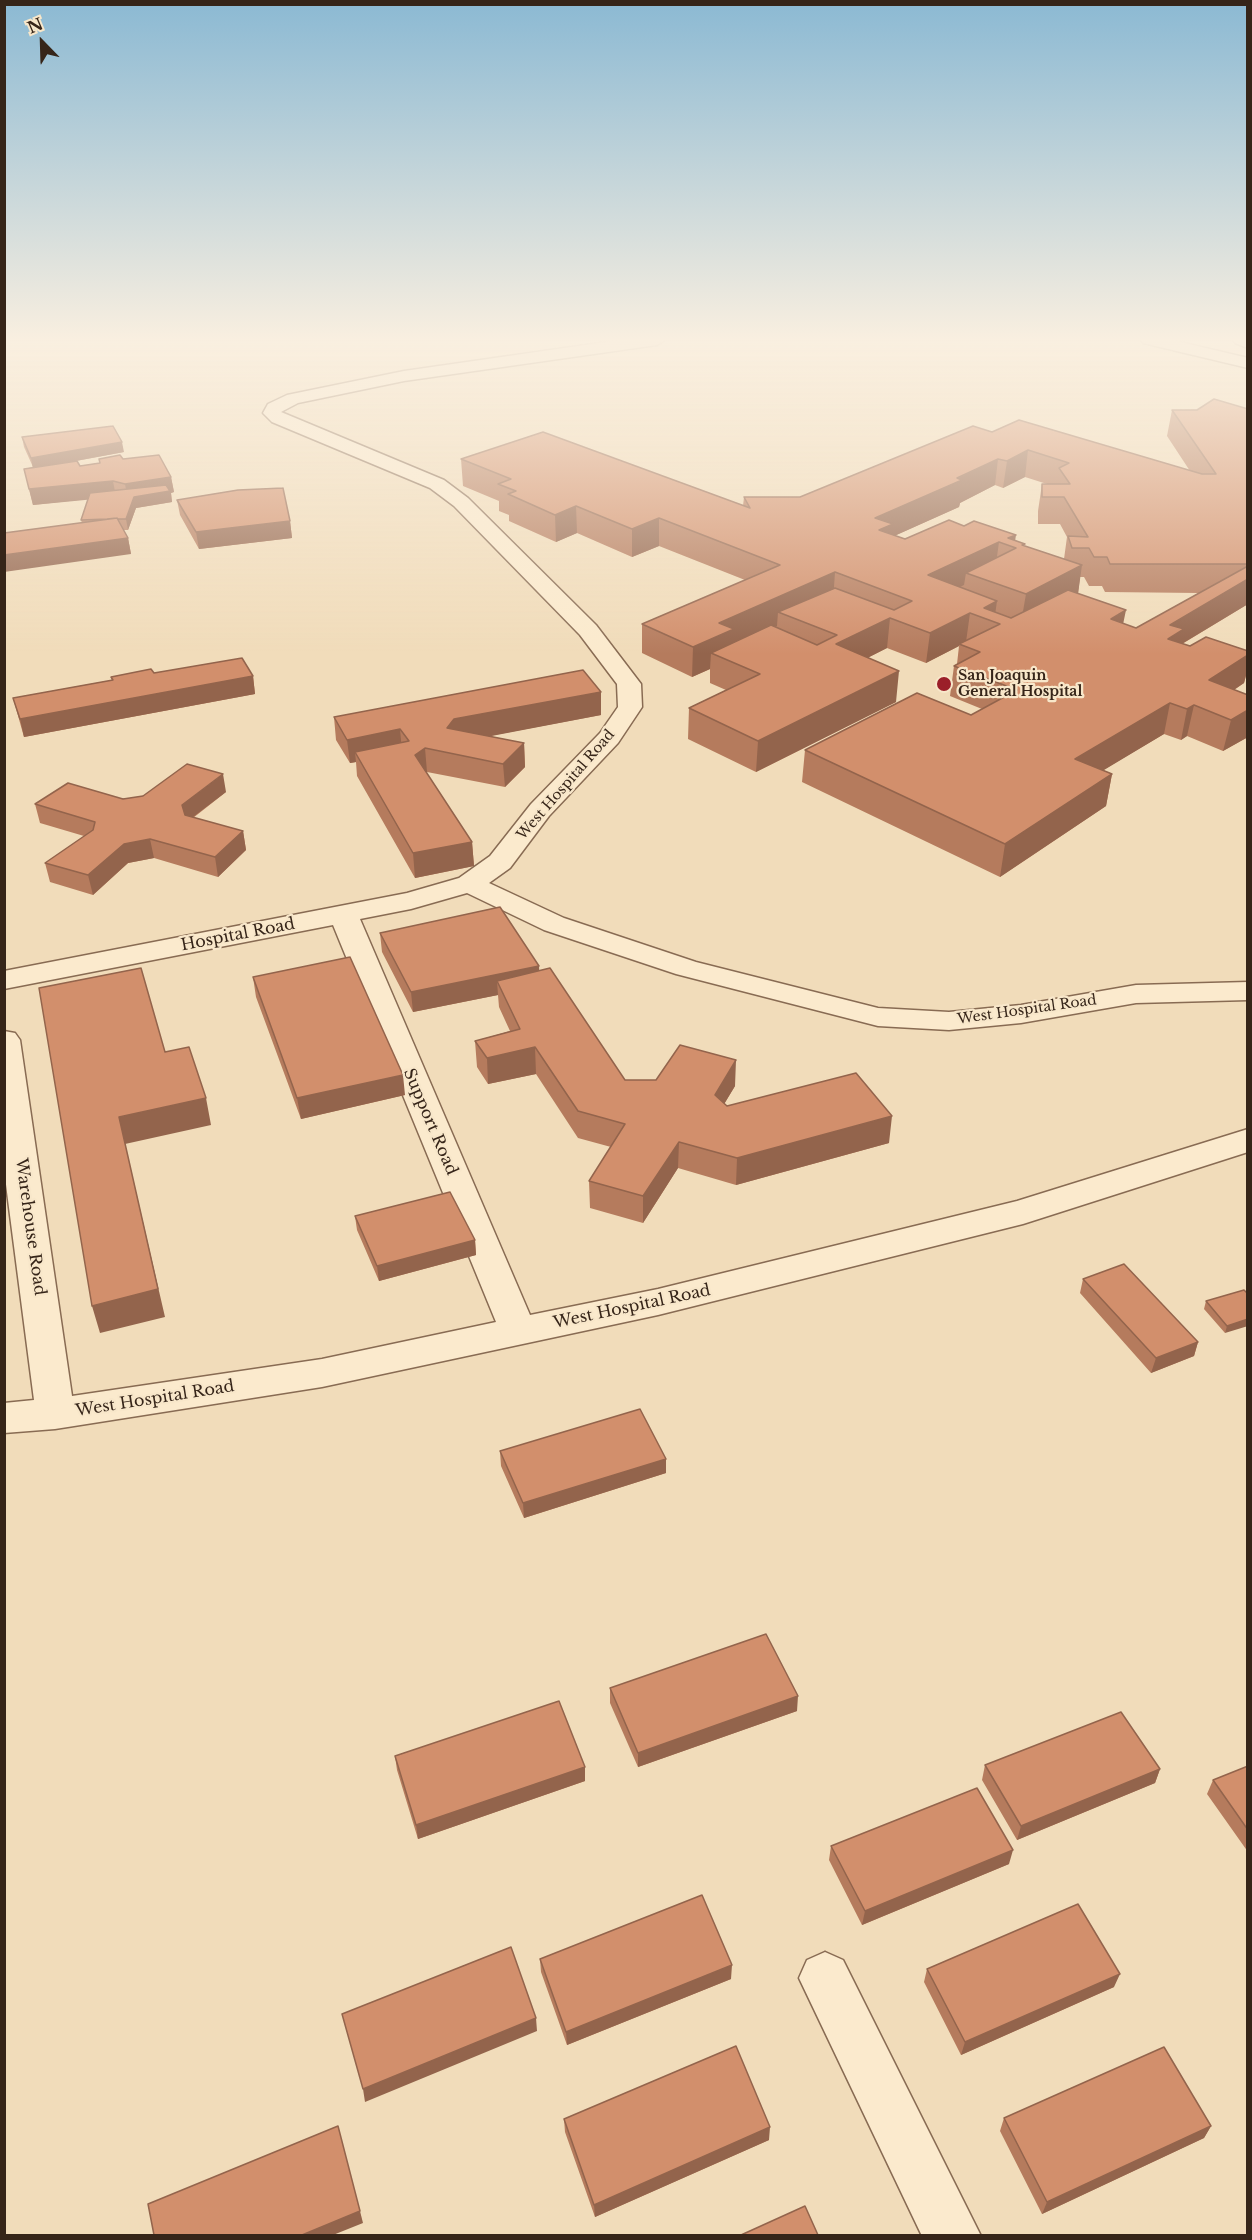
<!DOCTYPE html>
<style>
body{margin:0}
#map{position:relative;width:1252px;height:2240px;overflow:hidden;background:#f1dcba;font-family:"Libre Baskerville",serif}
canvas{display:block}
.frame{position:absolute;inset:0;border:6px solid #362519;pointer-events:none}
.north{position:absolute;left:12px;top:12px;width:60px;height:60px;-webkit-text-stroke:4px #f8e7ca;paint-order:stroke;rotate:337deg;font-size:16px;font-weight:700;line-height:24px;text-align:center;color:#362519}
.north::after{content:'';display:block;margin:auto;width:21px;height:27px;background:#362519;clip-path:polygon(50% 0,100% 100%,50% 72%,0 100%)}
</style>
<div id="map">
<canvas width="1252" height="2240"></canvas>
<div class="frame"></div>
<div class="north">N</div>
</div>
<script>
const g = document.querySelector('canvas').getContext('2d');
g.lineJoin = 'round';
const poly = rows => new Path2D(rows.map(r => 'M' + r).join(''));
function strokePath(path, color, width, dash) { g.strokeStyle = color; g.lineWidth = width; g.lineCap = dash ? 'butt' : 'round'; g.setLineDash(dash || []); g.stroke(path); }
function paint(path, color) { g.fillStyle = color; g.fill(path, 'evenodd'); }
function write(font, color, halo, rows, align = 'center') {
  g.font = font + ' "Libre Baskerville",serif'; g.lineWidth = 4.5; g.setLineDash([]); g.textBaseline = 'middle'; g.strokeStyle = halo; g.fillStyle = color; for (const [text, x, y, turn = 0] of rows) {
    g.save(); g.translate(x, y); g.rotate((+turn || 0) * Math.PI / 180); g.textAlign = isNaN(turn) ? turn : align; if (halo) g.strokeText(text, 0, 0); g.fillText(text, 0, 0); g.restore();
  }
}
const street = poly([
 [620,340,665,340,657,345,404,381,298,403,281,412,444,480,468,498,596,625,641,684,642,707,618,743,549,816,510,868,489,883,564,918,696,962,878,1008,949,1012,1021,1005,1136,985,1248,982,1248,1000,1136,1003,1021,1023,949,1030,878,1026,676,974,544,930,467,893,411,909,360,919,530,1315,658,1289,1017,1201,1248,1129,1248,1152,1023,1224,658,1315,322,1387,55,1429,4,1433,4,1403,34,1400,4,1169,4,1031,15,1033,20,1040,72,1396,322,1359,496,1322,333,925,4,989,4,971,407,893,459,878,490,856,531,804,600,733,618,707,617,684,580,635,454,506,430,488,272,422,263,413,268,404,287,395,404,371,620,340],
 [1141,340,1172,340,1248,358,1248,368,1143,343,1141,340],
 [825,1952,843,1960,981,2236,922,2236,799,1978,807,1960,825,1952]
]);
const secondary = poly([
 [1233,340,1248,340,1248,348,1235,343,1233,340]
]);
strokePath(street, '#886b53', 3);
strokePath(secondary, '#6a4d37', 3);
paint(street, '#fbeacd');
paint(secondary, '#fbeacd');
paint(poly([
 [1248,409,1248,604,1182,644,1190,646,1248,651,1248,668,1244,683,1234,690,1248,695,1248,737,1223,751,1187,736,1181,740,1164,734,1103,770,1112,774,1106,806,1000,877,802,782,805,750,971,715,982,709,950,696,954,666,957,664,959,646,926,663,887,648,867,658,896,702,756,772,688,739,689,708,726,690,710,683,710,669,692,677,642,653,642,624,745,580,659,546,632,557,577,533,556,542,509,521,509,515,499,511,499,501,463,486,461,459,743,506,744,497,800,497,992,432,1190,471,1167,436,1172,410],
 [1025,477,1047,484,1042,484,1038,511,1038,524,1060,524,1067,537,1064,559,1025,546,1015,540,964,526,905,539,894,536,959,507,960,503,995,485,1003,488],
 [1080,577,1084,577,1089,586,1102,586,1105,592,1199,593,1136,628,1123,624,1078,593],
 [22,437,124,452,70,462,80,466,99,463,99,459,123,459,171,477,174,492,171,493,172,502,136,508,128,530,123,530,128,538,131,554,82,523,81,520,88,499,33,505,24,469,33,467,24,447],
 [177,500,290,521,292,538,199,549,180,515],
 [154,673,253,676,255,694,24,737,13,698,112,680,111,677],
 [601,692,601,715,489,736,524,743,525,767,505,787,427,772,426,773,472,842,474,866,415,878,357,776,356,762,350,763,336,740,334,717],
 [226,792,193,818,243,831,246,850,218,877,154,858,128,863,93,895,50,882,45,863,84,836,40,823,35,804],
 [380,933,539,966,539,971,625,1080,735,1086,724,1104,727,1106,889,1143,736,1185,678,1168,643,1223,590,1208,589,1181,611,1147,578,1138,536,1074,488,1084,477,1067,475,1041,510,1031,499,1007,498,995,413,1012,382,952],
 [253,977,405,1095,301,1119,256,997],
 [355,1216,475,1240,476,1255,379,1281,357,1230],
 [1083,1279,1198,1342,1194,1356,1151,1373,1080,1293],
 [1248,1294,1225,1333,1204,1309,1206,1301],
 [500,1451,666,1459,666,1473,524,1518,501,1466],
 [610,1688,797,1711,638,1767,610,1703],
 [395,1756,585,1767,585,1781,418,1839,397,1770],
 [985,1765,1160,1769,1155,1783,1017,1840,982,1780],
 [1248,1766,1248,1852,1207,1794,1213,1780],
 [831,1846,1009,1864,862,1925,829,1860],
 [540,1959,731,1979,567,2045,541,1972],
 [927,1969,1114,1987,961,2055,924,1982],
 [1004,2118,1211,2126,1204,2138,1042,2214,1000,2131],
 [564,2119,769,2140,595,2217,565,2132]
]), '#b57b5d');
paint(poly([
 [122,442,124,452,33,469,31,458],
 [1028,450,1025,477,1003,488,1007,461],
 [998,459,995,485,960,503,959,507,892,537,890,552,875,518],
 [171,477,174,492,171,493,172,502,136,508,128,530,126,519,128,500,125,484],
 [113,481,116,497,33,505,29,489],
 [576,506,577,533,556,542,555,515],
 [659,518,659,546,632,557,632,529],
 [290,521,292,538,199,549,196,532],
 [1016,535,1014,548,1008,538],
 [128,538,131,554,4,572,4,555],
 [999,542,995,571,966,573,964,585,925,604,928,575],
 [1082,565,1078,594,1021,623,1026,594],
 [835,572,833,601,778,612,777,626,733,645,711,653,710,669,692,677,693,647,719,623],
 [1248,579,1248,604,1165,654,1170,625],
 [997,601,994,622,984,608],
 [1126,610,1120,639,1111,619],
 [970,613,966,642,959,644,959,646,926,663,930,633],
 [890,618,887,648,834,675,836,644],
 [1248,655,1248,668,1244,683,1205,709,1209,680],
 [899,671,896,702,756,772,758,741],
 [253,676,255,694,24,737,20,719],
 [601,692,601,715,455,743,447,728,454,719],
 [1170,703,1164,734,1069,791,1075,759],
 [1194,705,1187,736,1181,740,1187,709],
 [1248,710,1248,737,1223,751,1231,720],
 [400,729,402,752,355,752,356,762,350,763,347,740],
 [524,743,525,767,505,787,503,764],
 [425,748,427,772,417,779,415,755],
 [223,774,226,792,185,823,182,805],
 [1112,774,1106,806,1000,877,1005,844],
 [243,831,246,850,218,877,215,857],
 [150,839,154,858,128,863,93,895,88,875,124,844],
 [472,842,474,866,415,878,413,853],
 [539,966,540,986,497,981,498,995,413,1012,411,992],
 [535,1047,536,1074,488,1084,487,1058],
 [736,1060,735,1086,714,1121,715,1095],
 [403,1075,405,1095,301,1119,297,1098],
 [206,1098,211,1125,125,1144,165,1317,100,1333,92,1306,119,1117],
 [892,1116,889,1143,736,1185,737,1158],
 [679,1142,678,1168,643,1223,643,1196],
 [475,1240,476,1255,379,1281,377,1266],
 [1248,1319,1248,1326,1225,1333,1227,1326],
 [1198,1342,1194,1356,1151,1373,1156,1358],
 [666,1459,666,1473,524,1518,523,1503],
 [798,1696,797,1711,638,1767,638,1753],
 [585,1767,585,1781,418,1839,416,1825],
 [1160,1769,1155,1783,1017,1840,1021,1826],
 [1013,1850,1009,1864,862,1925,865,1911],
 [732,1965,731,1979,567,2045,566,2032],
 [1120,1974,1114,1987,961,2055,965,2042],
 [536,2018,537,2031,365,2102,363,2089],
 [1211,2126,1204,2138,1042,2214,1047,2202],
 [770,2127,769,2140,595,2217,594,2205],
 [360,2211,363,2223,333,2235,302,2235]
]), '#93644c');
const building = poly([
 [1214,399,1248,409,1248,564,1110,564,1107,557,1094,557,1089,548,1072,548,1068,536,1088,537,1064,497,1042,497,1042,484,1070,484,1059,468,1069,463,1028,450,1007,461,998,459,957,478,962,480,875,518,893,524,879,530,905,539,949,520,964,526,974,521,1016,535,1008,538,1025,544,1022,545,1082,565,1026,594,966,573,1016,548,999,542,928,575,997,601,984,608,1011,618,1068,590,1126,610,1111,619,1136,628,1248,566,1248,579,1170,625,1184,629,1168,639,1190,646,1206,637,1248,651,1248,655,1209,680,1248,695,1248,710,1231,720,1194,705,1187,709,1170,703,1075,759,1112,774,1005,844,805,750,917,693,971,715,1017,690,954,666,980,652,959,644,1000,624,970,613,930,633,890,618,836,644,899,671,758,741,689,708,760,674,711,653,771,625,817,645,837,635,778,612,835,588,894,610,912,601,835,572,719,623,734,629,693,647,642,624,780,565,659,518,632,529,576,506,555,515,508,494,516,491,498,484,511,479,461,459,543,432,750,508,744,497,800,497,973,426,992,432,1019,420,1202,474,1216,474,1172,410,1197,410,1214,399],
 [113,426,122,442,31,458,22,437,113,426],
 [120,455,123,459,159,455,171,477,125,484,113,481,29,489,24,469,77,461,80,466,100,463,99,459,120,455],
 [166,485,170,491,134,497,126,519,118,519,117,518,107,519,81,520,90,493,166,485],
 [283,488,290,521,196,532,177,500,238,490,283,488],
 [117,518,128,538,4,555,4,533,117,518],
 [242,658,253,676,20,719,13,698,113,680,111,677,151,669,154,673,242,658],
 [583,670,601,692,454,719,447,728,524,743,503,764,425,748,415,755,472,842,413,853,355,752,409,741,400,729,347,740,334,717,583,670],
 [187,764,223,774,182,805,185,815,243,831,215,857,150,839,124,844,88,875,45,863,93,830,95,822,35,804,68,783,123,799,143,796,187,764],
 [500,907,539,966,411,992,380,933,500,907],
 [350,957,403,1075,297,1098,253,977,350,957],
 [141,968,165,1052,189,1047,206,1098,119,1117,158,1289,92,1306,39,988,141,968],
 [550,968,625,1080,656,1080,680,1045,736,1060,715,1095,727,1106,856,1073,892,1116,737,1158,679,1142,643,1196,589,1181,625,1124,578,1111,535,1047,487,1058,475,1041,520,1029,497,981,550,968],
 [450,1192,475,1240,377,1266,355,1216,450,1192],
 [1124,1264,1198,1342,1156,1358,1083,1279,1124,1264],
 [1244,1290,1248,1294,1248,1319,1227,1326,1206,1301,1244,1290],
 [640,1409,666,1459,523,1503,500,1451,640,1409],
 [766,1634,798,1696,638,1753,610,1688,766,1634],
 [559,1701,585,1767,416,1825,395,1756,559,1701],
 [1121,1712,1160,1769,1021,1826,985,1765,1121,1712],
 [1248,1766,1248,1830,1213,1780,1248,1766],
 [977,1788,1013,1850,865,1911,831,1846,977,1788],
 [702,1895,732,1965,566,2032,540,1959,702,1895],
 [1078,1904,1120,1974,965,2042,927,1969,1078,1904],
 [511,1947,536,2018,363,2089,342,2014,511,1947],
 [736,2046,770,2127,594,2205,564,2119,736,2046],
 [1164,2047,1211,2126,1047,2202,1004,2118,1164,2047],
 [338,2126,360,2211,302,2235,154,2235,148,2204,338,2126],
 [805,2206,818,2235,741,2235,805,2206]
]);
paint(building, '#d28f6c');
strokePath(building, '#93644c', 1.5);
const sky = g.createLinearGradient(0, 0, 0, 654);
sky.addColorStop(0, '#8bb9d3');
sky.addColorStop(0.52, '#f9efe0');
sky.addColorStop(1, '#f9efe000');
g.fillStyle = sky;
g.fillRect(0, 0, 1252, 654);
for (const [x, y, r, color] of [
 [944,684,8,"#9b1f29"]
]) { const dot = new Path2D(); dot.arc(x, y, r, 0, 2 * Math.PI); g.fillStyle = color; g.fill(dot); strokePath(dot, '#f8e7ca', 2); }
write('bold 14px', '#362519', '#f8e7ca', [
 ["San Joaquin",958,676],
 ["General Hospital",958,692]
], 'left');
write('14px', '#362519', '#f8e7ca', [
 ["West Hospital Road",566,785,-49],
 ["West Hospital Road",1027,1010,-8]
]);
write('16px', '#362519', '#f8e7ca', [
 ["Hospital Road",238,935,-11],
 ["Support Road",430,1122,67],
 ["Warehouse Road",30,1227,82],
 ["West Hospital Road",632,1307,-12],
 ["West Hospital Road",155,1399,-9]
]);
</script>
